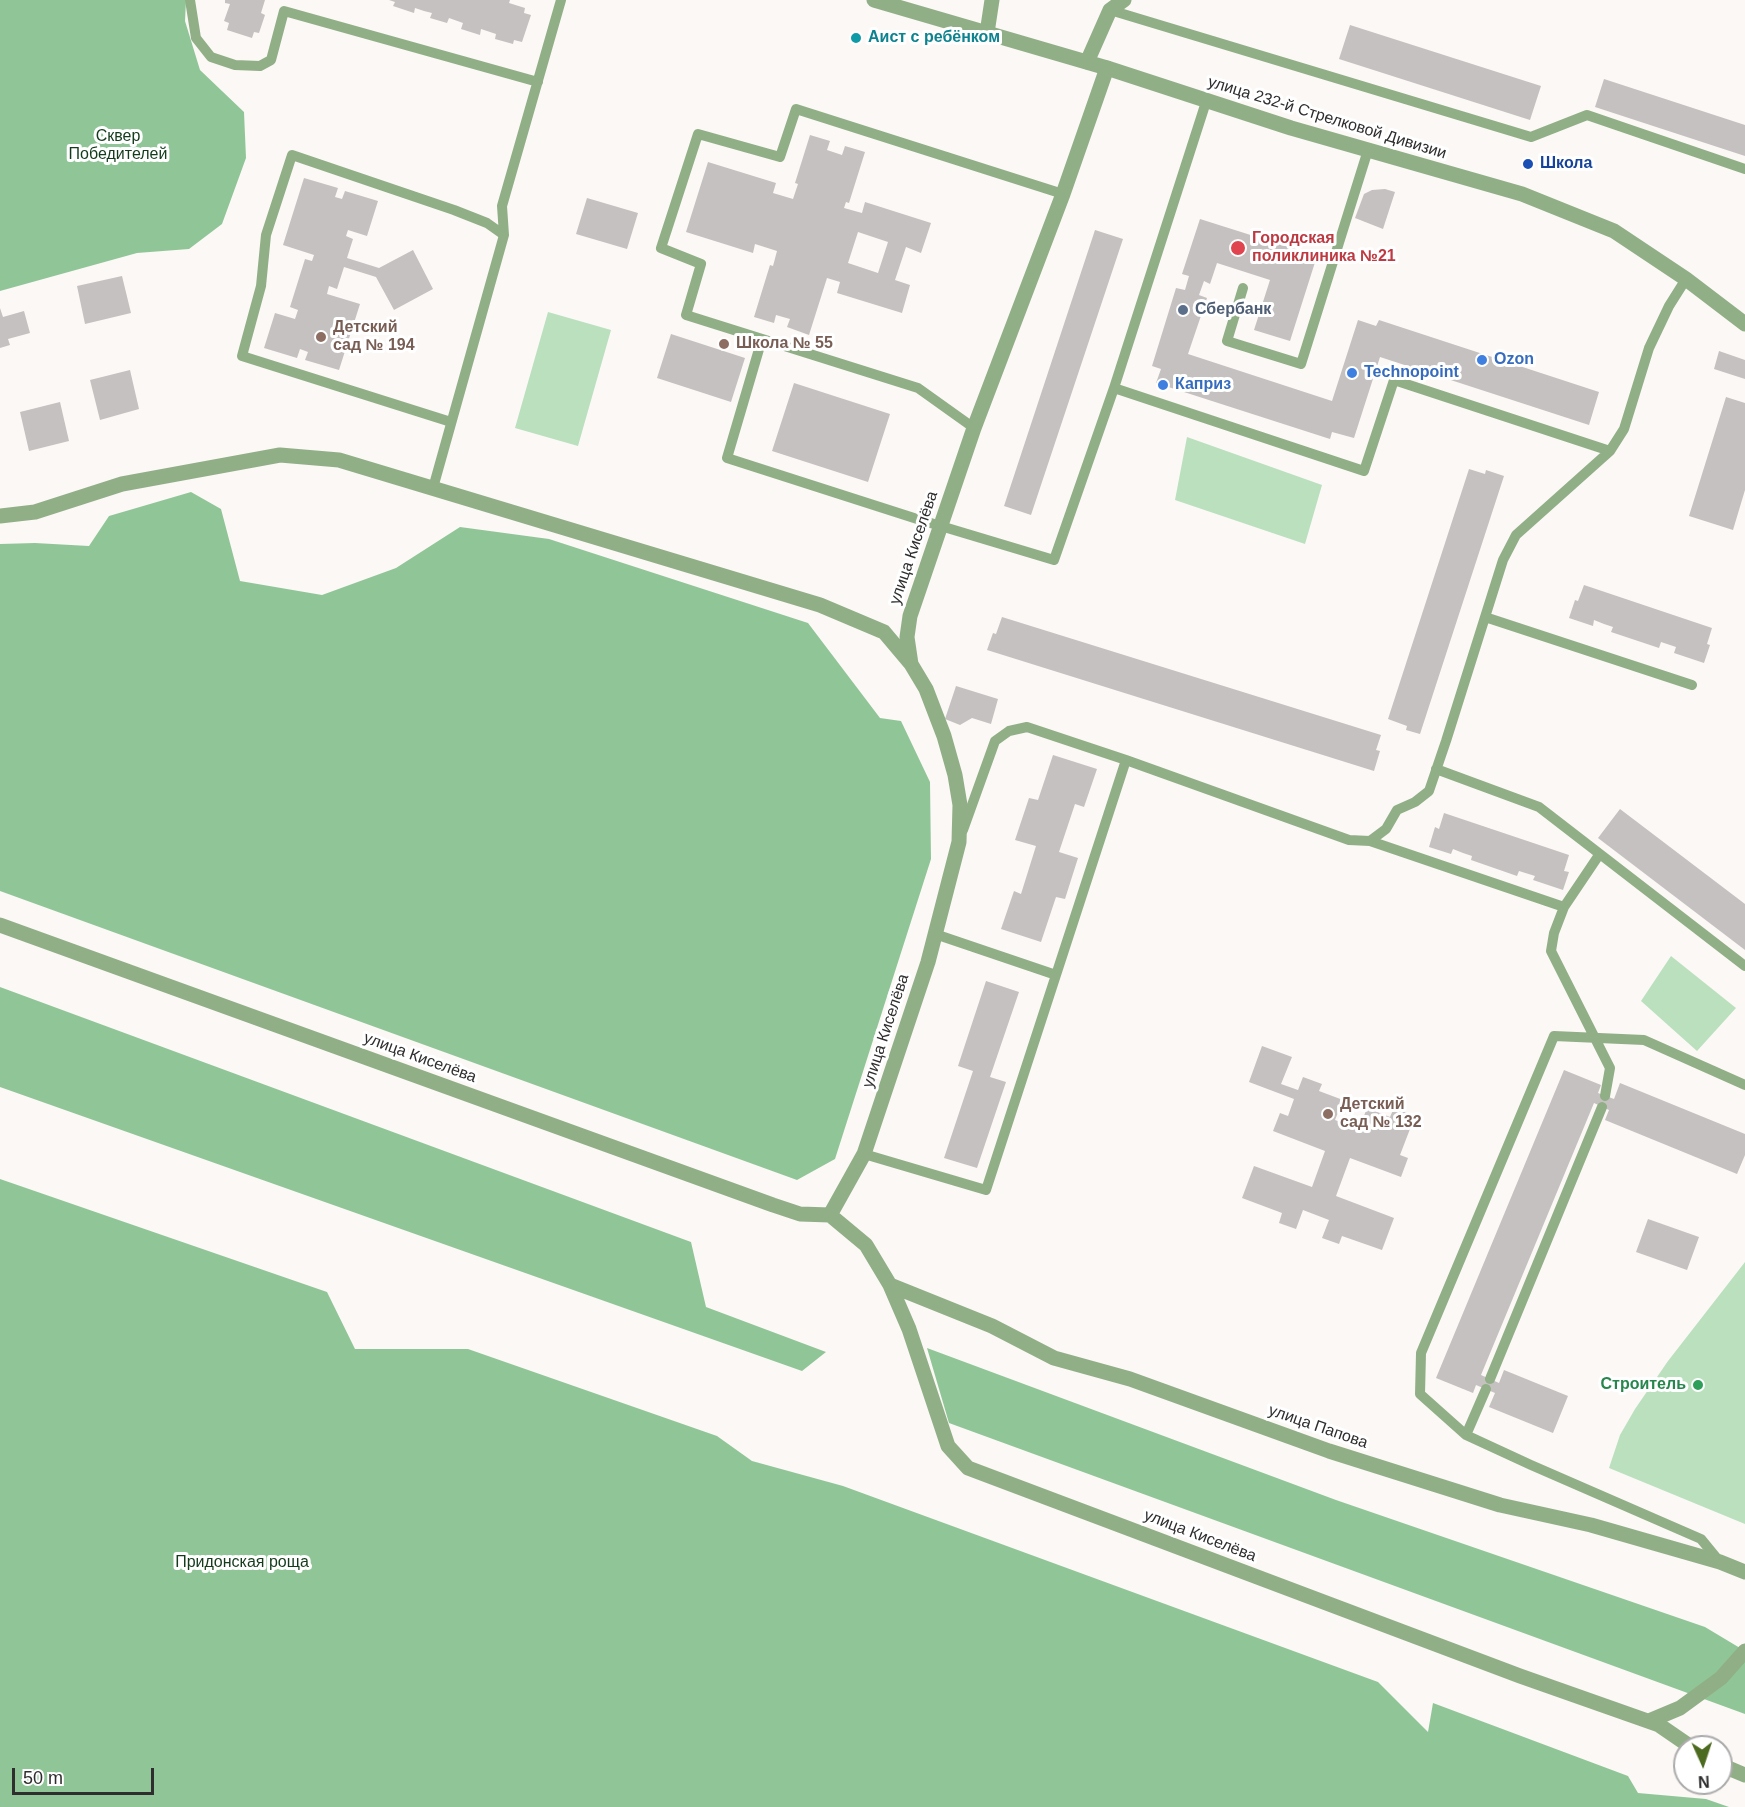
<!DOCTYPE html>
<meta charset="utf-8">
<style>
body{margin:0}
#map{position:relative;width:1745px;height:1807px;overflow:hidden;background:#fcf8f6;font-family:Helvetica,sans-serif}
canvas{display:block}
.north{position:absolute;left:1673px;top:1735px;width:60px;height:60px;box-sizing:border-box;background:#fff;border:2px solid #acabab;border-radius:50%;rotate:177deg;font-size:16px;font-weight:700;line-height:24px;text-align:center;color:#2f2d2d}
.north::after{content:'';display:block;margin:auto;width:21px;height:27px;background:#4d6b20;clip-path:polygon(50% 0,100% 100%,50% 72%,0 100%)}
.scale{position:absolute;left:12px;top:1768px;width:142px;height:27px;box-sizing:border-box;border:3px solid #2f2d2d;border-top:0;padding-left:8px;font-size:18px;line-height:21px;white-space:nowrap;color:#2f2d2d;-webkit-text-stroke:4px #fff;paint-order:stroke}
</style>
<div id="map">
<canvas width="1745" height="1807"></canvas>
<div class="north">N</div>
<div class="scale">50 m</div>
</div>
<script>
const g = document.querySelector('canvas').getContext('2d');
g.lineJoin = 'round';
function paint(path, color) { g.fillStyle = color; g.fill(path, 'evenodd'); }
const poly = rows => new Path2D(rows.map(r => 'M' + r).join(''));
function strokePath(path, color, width, dash) { g.strokeStyle = color; g.lineWidth = width; g.lineCap = dash ? 'butt' : 'round'; g.setLineDash(dash || []); g.stroke(path); }
function write(font, color, halo, rows, align = 'center') {
  g.font = font + ' Helvetica,sans-serif'; g.lineWidth = 6; g.setLineDash([]); g.textBaseline = 'middle'; g.strokeStyle = halo; g.fillStyle = color; for (const [text, x, y, turn = 0] of rows) {
    g.save(); g.translate(x, y); g.rotate((+turn || 0) * Math.PI / 180); g.textAlign = isNaN(turn) ? turn : align; if (halo) g.strokeText(text, 0, 0); g.fillText(text, 0, 0); g.restore();
  }
}
paint(poly([
 [548,312,611,330,578,446,515,428],
 [1187,437,1322,485,1305,544,1175,500],
 [1671,956,1736,1008,1697,1051,1641,1001],
 [1745,1262,1745,1524,1609,1468,1620,1435,1635,1409,1668,1361]
]), '#bae0be');
paint(poly([
 [0,0,186,0,185,21,200,70,244,112,246,158,222,224,189,249,137,253,0,291],
 [191,492,221,509,240,581,322,595,396,568,460,527,549,539,808,623,880,718,901,721,930,782,931,859,835,1159,797,1180,0,891,0,544,35,543,89,546,109,516],
 [0,987,691,1242,706,1307,826,1352,802,1371,0,1087],
 [0,1179,327,1292,355,1349,468,1349,717,1436,752,1461,843,1486,1378,1682,1428,1732,1433,1703,1628,1776,1638,1793,1706,1799,1729,1807,0,1807],
 [927,1348,1336,1500,1705,1627,1745,1651,1745,1714,949,1423]
]), '#90c697');
paint(poly([
 [225,0,265,0,261,13,265,15,259,33,254,32,252,38,227,30,229,23,224,21,230,4,225,3],
 [389,0,510,0,509,3,525,8,524,13,531,15,522,42,514,40,513,44,495,39,496,34,481,29,480,35,461,29,463,23,449,18,447,23,430,18,432,13,424,11,415,8,414,13,393,6,395,2],
 [1350,25,1541,86,1530,120,1339,59],
 [1604,79,1745,125,1745,156,1595,107],
 [810,135,830,141,827,150,842,155,845,146,865,152,849,203,846,202,844,208,862,213,865,202,931,223,921,253,906,247,895,280,910,285,902,313,837,293,840,282,827,278,809,335,787,327,790,319,776,315,774,323,754,317,770,265,773,266,777,251,755,244,753,253,686,232,708,162,776,183,773,193,793,199,798,184,795,183],
 [858,232,888,242,878,273,848,263],
 [304,178,338,188,335,197,342,199,345,191,378,201,367,236,348,230,346,236,353,239,347,258,379,268,413,250,433,289,394,310,376,277,344,267,337,289,329,286,327,294,360,304,339,370,305,360,308,352,300,349,297,358,264,348,275,313,295,319,298,310,290,307,305,259,312,261,314,255,283,245],
 [1385,189,1395,192,1383,229,1355,218,1364,194,1372,190],
 [587,198,638,213,627,249,576,234],
 [1200,219,1317,256,1290,341,1254,330,1270,280,1217,263,1210,284,1204,281,1199,295,1207,298,1188,354,1332,401,1358,320,1376,326,1379,320,1599,392,1589,425,1380,357,1354,438,1332,432,1330,439,1156,383,1161,369,1152,366,1176,288,1185,290,1189,276,1182,274],
 [1095,230,1123,239,1031,515,1004,506],
 [122,276,131,313,85,324,77,286],
 [0,308,3,317,24,311,30,333,8,339,10,345,0,348],
 [671,334,745,358,731,402,657,378],
 [1719,351,1745,360,1745,379,1714,369],
 [130,370,139,409,100,420,90,380],
 [794,383,890,414,868,482,772,451],
 [1726,397,1745,403,1745,490,1733,530,1689,516],
 [60,402,69,441,29,451,20,412],
 [1469,469,1485,474,1486,470,1504,476,1420,734,1406,730,1407,726,1388,719],
 [1584,585,1712,628,1707,644,1710,645,1704,663,1674,653,1676,647,1661,642,1659,648,1611,632,1613,627,1604,624,1594,620,1593,626,1569,618,1575,600,1578,601],
 [1002,617,1381,735,1376,750,1380,751,1374,771,987,650,993,633,996,634],
 [956,686,998,699,991,724,972,718,960,725,945,719],
 [1053,755,1097,769,1084,807,1075,804,1059,852,1078,858,1065,899,1056,897,1041,942,1001,929,1014,891,1021,894,1036,846,1015,840,1029,798,1038,800],
 [1620,809,1745,904,1745,950,1598,838],
 [1444,813,1569,855,1564,871,1569,872,1563,890,1533,880,1535,876,1519,871,1517,876,1471,860,1472,856,1463,853,1453,849,1451,854,1429,847,1435,827,1439,829],
 [986,981,1019,992,990,1077,1006,1082,977,1168,944,1158,973,1071,958,1066],
 [1262,1046,1292,1057,1281,1084,1298,1090,1303,1077,1322,1084,1319,1091,1343,1100,1335,1120,1359,1129,1367,1108,1390,1117,1394,1108,1415,1116,1400,1155,1408,1158,1401,1177,1350,1158,1336,1196,1394,1218,1382,1250,1342,1236,1339,1244,1322,1238,1329,1220,1303,1210,1296,1229,1279,1223,1282,1213,1242,1198,1254,1166,1312,1187,1325,1151,1273,1131,1280,1113,1288,1116,1294,1099,1249,1082],
 [1564,1070,1601,1085,1598,1093,1614,1099,1620,1083,1745,1134,1745,1155,1737,1174,1605,1120,1609,1110,1594,1103,1481,1375,1499,1383,1504,1370,1568,1396,1553,1433,1489,1407,1495,1393,1476,1385,1473,1393,1436,1378],
 [1648,1219,1699,1237,1687,1270,1636,1252]
]), '#c5c1c0');
strokePath(poly([
 [190,0,196,38,211,57,235,65,260,66,271,60,284,11,538,82],
 [1110,10,1531,137,1587,115,1745,169],
 [1243,288,1227,341,1301,364,1368,150],
 [762,339,727,458,914,518,1054,560,1114,388,1364,471,1394,380,1610,451],
 [1114,388,1206,102],
 [451,422,242,356,261,286,266,235,292,155,454,210,487,223,504,235],
 [974,428,918,388,686,315,701,264,661,248,698,134,780,157,796,109,1063,194],
 [433,488,504,235,502,206,561,0],
 [1485,617,1692,685],
 [1436,769,1539,807,1745,966],
 [963,830,995,741,1009,731,1027,727,1126,760,1349,840,1370,841,1386,829,1397,810,1415,802,1429,791,1446,741,1503,560,1516,535,1610,451,1624,429,1649,348,1669,306,1686,279],
 [1370,841,1564,907],
 [1599,855,1564,907,1554,933,1551,951,1610,1068,1605,1096],
 [935,934,1056,975],
 [864,1154,986,1190,1126,760],
 [1490,1379,1602,1107],
 [1466,1435,1486,1389],
 [1719,1561,1701,1539,1531,1465,1466,1435,1420,1394,1421,1353,1554,1036,1644,1040,1745,1085]
]), '#91af86', 10);
strokePath(poly([
 [987,33,992,0],
 [1087,62,1110,10,1124,0],
 [0,516,35,512,122,484,280,455,339,460,820,605,884,632,911,664],
 [0,925,773,1205,800,1214,830,1215,866,1245,890,1285,909,1329,948,1446,968,1468,1520,1676,1659,1725,1691,1747],
 [830,1215,864,1154,928,962,959,842,960,805,955,775,944,736,926,689,911,664,907,637,910,616,974,428,1063,194,1107,68],
 [890,1285,992,1326,1054,1358,1130,1379,1329,1451,1500,1505,1591,1525,1720,1562,1745,1572],
 [1649,1721,1680,1708,1721,1678,1745,1651],
 [1721,1765,1745,1775]
]), '#91af86', 15);
strokePath(poly([
 [874,0,1107,68,1291,128,1522,194,1614,231,1686,279,1745,324]
]), '#91af86', 15);
for (const [x, y, r, color] of [
 [856,38,6,"#0f9aa8"],
 [1528,164,6,"#1a4fb4"],
 [1238,248,8,"#e0444e"],
 [1183,310,6,"#5c6f8a"],
 [321,337,6,"#8d6e63"],
 [724,344,6,"#8d6e63"],
 [1482,360,6,"#3f7fe0"],
 [1352,373,6,"#3f7fe0"],
 [1163,385,6,"#3f7fe0"],
 [1328,1114,6,"#8d6e63"],
 [1698,1385,6,"#2e9e5b"]
]) { const dot = new Path2D(); dot.arc(x, y, r, 0, 2 * Math.PI); g.fillStyle = color; g.fill(dot); strokePath(dot, '#fff', 2); }
write('bold 16px', '#0d838f', '#fff', [
 ["Аист с ребёнком",868,38]
], 'left');
write('16px', '#2f2d2d', '#fff', [
 ["улица 232-й Стрелковой Дивизии",1327,118,17],
 ["улица Киселёва",914,548,-71],
 ["улица Киселёва",886,1031,-72],
 ["улица Киселёва",420,1058,20],
 ["улица Папова",1318,1427,19],
 ["улица Киселёва",1200,1536,21]
]);
write('16px', '#133b1c', '#fff', [
 ["Сквер",118,137],
 ["Победителей",118,155],
 ["Придонская роща",242,1563]
]);
write('bold 16px', '#164399', '#fff', [
 ["Школа",1540,164]
], 'left');
write('bold 16px', '#be3a42', '#fff', [
 ["Городская",1252,239],
 ["поликлиника №21",1252,257]
], 'left');
write('bold 16px', '#4e5e75', '#fff', [
 ["Сбербанк",1195,310]
], 'left');
write('bold 16px', '#785e54', '#fff', [
 ["Детский",333,328],
 ["сад № 194",333,346],
 ["Школа № 55",736,344],
 ["Детский",1340,1105],
 ["сад № 132",1340,1123]
], 'left');
write('bold 16px', '#366cbe', '#fff', [
 ["Ozon",1494,360],
 ["Technopoint",1364,373],
 ["Каприз",1175,385]
], 'left');
write('bold 16px', '#27864d', '#fff', [
 ["Строитель",1686,1385]
], 'right');
</script>
